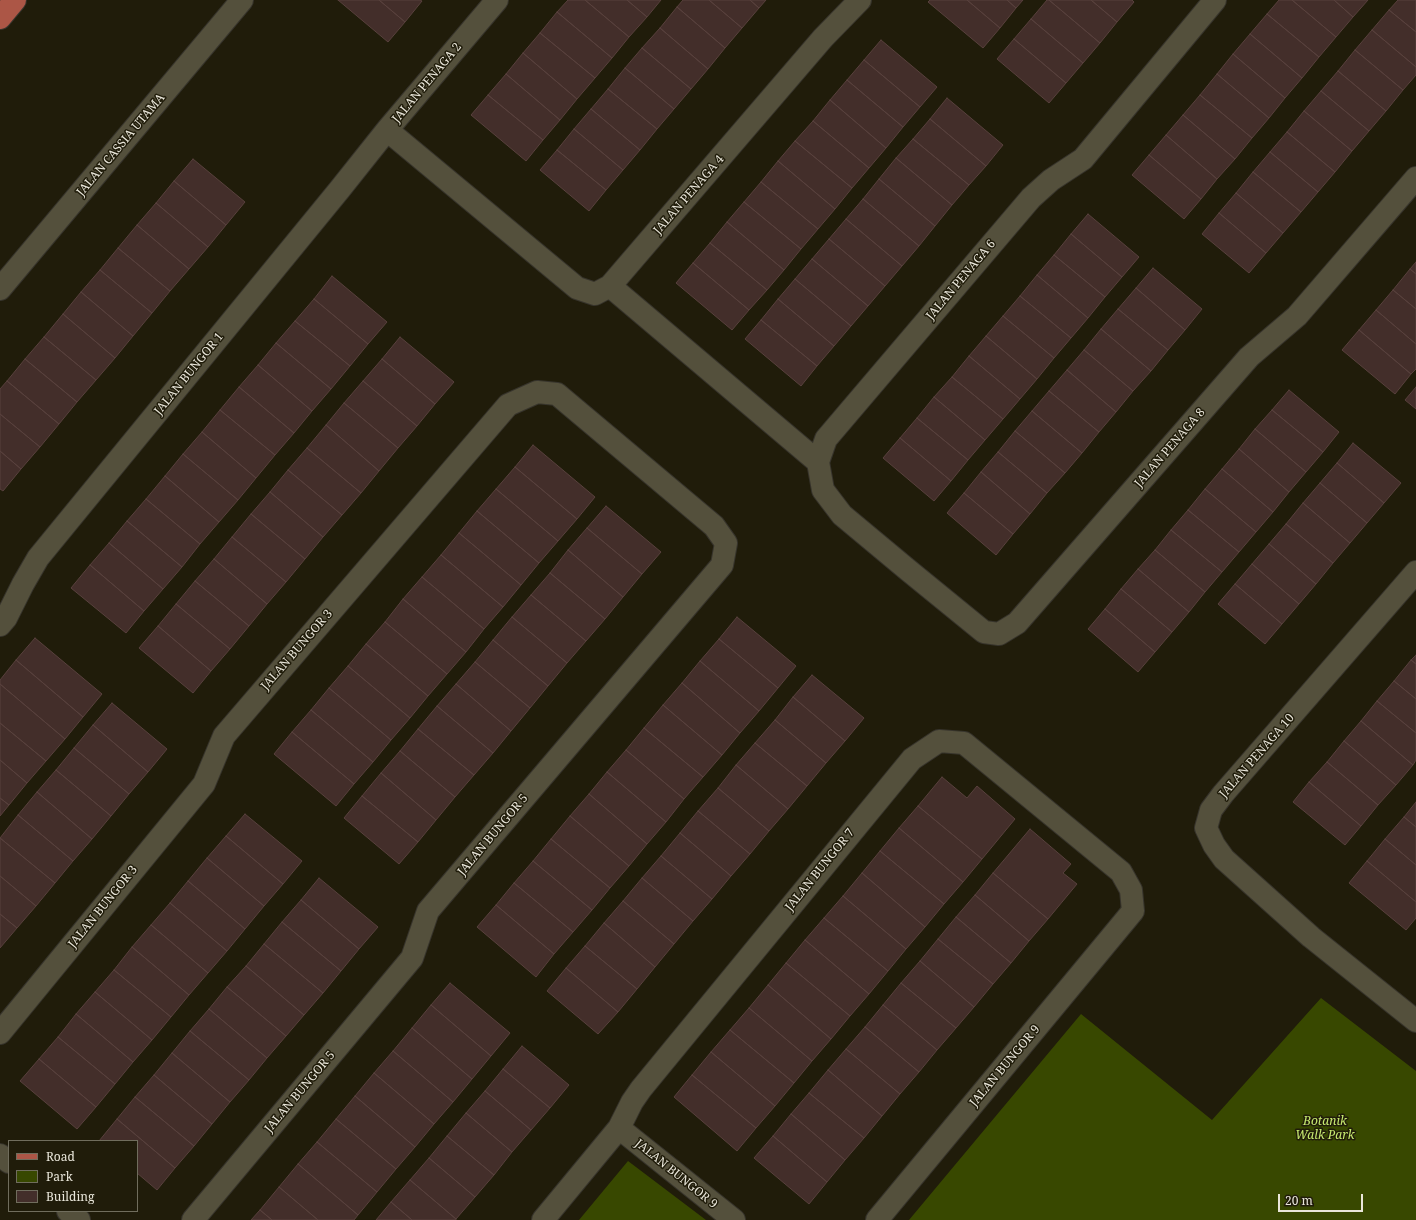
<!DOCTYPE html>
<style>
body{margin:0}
#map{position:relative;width:1416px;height:1220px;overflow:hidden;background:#201c0a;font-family:"Noto Serif",serif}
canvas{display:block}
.legend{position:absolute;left:8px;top:1140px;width:130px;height:72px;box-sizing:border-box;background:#201c0a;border:1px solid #706d5d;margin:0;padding:5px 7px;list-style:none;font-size:12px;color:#e9e6da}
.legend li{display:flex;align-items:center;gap:8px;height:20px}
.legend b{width:20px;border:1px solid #706d5d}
.scale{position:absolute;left:1278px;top:1194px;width:85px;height:18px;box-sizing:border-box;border:2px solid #e9e6da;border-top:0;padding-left:5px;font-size:12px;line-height:14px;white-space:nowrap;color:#e9e6da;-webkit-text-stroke:3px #201c0a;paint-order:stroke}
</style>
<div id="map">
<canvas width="1416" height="1220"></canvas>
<ul class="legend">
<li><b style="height:5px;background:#ac5646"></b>Road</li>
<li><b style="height:11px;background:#384800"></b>Park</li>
<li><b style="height:11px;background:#432e2a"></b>Building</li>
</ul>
<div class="scale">20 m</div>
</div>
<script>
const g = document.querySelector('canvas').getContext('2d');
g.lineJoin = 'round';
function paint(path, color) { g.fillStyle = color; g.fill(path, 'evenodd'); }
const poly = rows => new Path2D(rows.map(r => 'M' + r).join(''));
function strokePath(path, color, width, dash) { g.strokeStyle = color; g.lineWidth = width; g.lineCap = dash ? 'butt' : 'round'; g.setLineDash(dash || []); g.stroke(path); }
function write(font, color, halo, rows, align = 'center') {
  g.font = font + ' "Noto Serif",serif'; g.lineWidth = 3; g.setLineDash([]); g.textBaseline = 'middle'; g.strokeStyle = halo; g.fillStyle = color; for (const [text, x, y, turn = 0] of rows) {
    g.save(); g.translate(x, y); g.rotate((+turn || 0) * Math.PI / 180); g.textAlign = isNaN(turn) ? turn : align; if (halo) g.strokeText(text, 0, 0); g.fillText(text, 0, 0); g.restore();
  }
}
paint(poly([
 [1321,998,1416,1071,1416,1220,909,1220,1081,1014,1212,1120],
 [628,1161,706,1220,579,1220]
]), '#384800');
const building = poly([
 [338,0,379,0,405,22,388,42,338,0],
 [379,0,420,0,422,1,405,22,379,0],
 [568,0,585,0,629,37,612,58,557,12,568,0],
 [585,0,627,0,647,17,629,37,585,0],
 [627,0,661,0,647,17,627,0],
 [683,0,709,0,742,28,725,48,677,7,683,0],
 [709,0,750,0,759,8,742,28,709,0],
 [750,0,766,0,759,8,750,0],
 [930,0,967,0,1000,28,983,48,928,2,930,0],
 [967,0,1007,0,1016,8,1000,28,967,0],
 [1007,0,1023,0,1016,8,1007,0],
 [1047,0,1049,0,1100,43,1083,63,1031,19,1047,0],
 [1049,0,1091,0,1117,22,1100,43,1049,0],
 [1091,0,1132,0,1134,2,1117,22,1091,0],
 [1279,0,1292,0,1336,37,1319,57,1267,14,1279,0],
 [1292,0,1334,0,1353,17,1336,37,1292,0],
 [1334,0,1368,0,1353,17,1334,0],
 [1398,0,1416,0,1416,32,1389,10,1398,0],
 [677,7,725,48,708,69,660,28,677,7],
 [1389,10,1416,32,1416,67,1372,30,1389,10],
 [557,12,612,58,595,78,540,33,557,12],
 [1267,14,1319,57,1302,78,1250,34,1267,14],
 [1031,19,1083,63,1066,83,1014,39,1031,19],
 [660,28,708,69,691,89,642,48,660,28],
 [1372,30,1416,67,1416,75,1403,90,1355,50,1372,30],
 [540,33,595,78,577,99,523,53,540,33],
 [1250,34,1302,78,1285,98,1233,54,1250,34],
 [1014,39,1066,83,1049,103,997,59,1014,39],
 [881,40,937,87,920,107,864,60,881,40],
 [642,48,691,89,674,109,625,68,642,48],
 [1355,50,1403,90,1386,111,1338,71,1355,50],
 [523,53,577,99,560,120,506,74,523,53],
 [1233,54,1285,98,1269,118,1217,74,1233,54],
 [864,60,920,107,903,127,847,80,864,60],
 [625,68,674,109,657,129,608,89,625,68],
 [1338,71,1386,111,1369,131,1321,91,1338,71],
 [506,74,560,120,543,140,488,95,506,74],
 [1217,74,1269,118,1252,138,1200,95,1217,74],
 [847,80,903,127,886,148,830,100,847,80],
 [608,89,657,129,640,150,591,109,608,89],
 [1321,91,1369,131,1352,151,1304,111,1321,91],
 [488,95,543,140,526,161,471,115,488,95],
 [1200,95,1252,138,1235,159,1183,115,1200,95],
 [947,98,1003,145,986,166,930,119,947,98],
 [830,100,886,148,869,168,813,121,830,100],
 [591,109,640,150,623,170,574,129,591,109],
 [1304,111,1352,151,1335,172,1287,132,1304,111],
 [1183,115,1235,159,1217,179,1166,135,1183,115],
 [930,119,986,166,969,185,913,139,930,119],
 [813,121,869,168,852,188,795,141,813,121],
 [574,129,623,170,606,190,557,150,574,129],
 [1287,132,1335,172,1318,192,1270,152,1287,132],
 [1166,135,1217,179,1201,199,1149,155,1166,135],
 [913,139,969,185,952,205,896,158,913,139],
 [795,141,852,188,835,209,778,161,795,141],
 [557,150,606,190,589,211,540,170,557,150],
 [1270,152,1318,192,1301,212,1253,172,1270,152],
 [1149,155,1201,199,1184,219,1132,175,1149,155],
 [896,158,952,205,935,226,879,179,896,158],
 [193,159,245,202,226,225,174,181,193,159],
 [778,161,835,209,818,229,761,182,778,161],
 [1253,172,1301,212,1283,233,1236,193,1253,172],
 [879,179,935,226,919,246,863,199,879,179],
 [174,181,226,225,208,247,156,203,174,181],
 [761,182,818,229,801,249,744,202,761,182],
 [1236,193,1283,233,1266,253,1219,213,1236,193],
 [863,199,919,246,902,266,846,219,863,199],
 [744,202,801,249,784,270,727,222,744,202],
 [156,203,208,247,189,269,137,225,156,203],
 [1219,213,1266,253,1249,273,1202,234,1219,213],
 [1088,214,1139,257,1122,277,1071,234,1088,214],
 [846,219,902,266,885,286,829,239,846,219],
 [727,222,784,270,767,290,710,243,727,222],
 [137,225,189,269,170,291,118,248,137,225],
 [1071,234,1122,277,1105,297,1054,255,1071,234],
 [829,239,885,286,868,306,812,259,829,239],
 [710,243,767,290,749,310,693,263,710,243],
 [118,248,170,291,152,313,100,270,118,248],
 [1054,255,1105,297,1088,318,1037,275,1054,255],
 [812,259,868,306,851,326,795,279,812,259],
 [1416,262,1416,274,1410,269,1416,262],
 [693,263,749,310,732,330,676,283,693,263],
 [1153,268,1202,309,1185,330,1136,288,1153,268],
 [1410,269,1416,274,1416,309,1393,290,1410,269],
 [100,270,152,313,133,336,81,292,100,270],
 [1037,275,1088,318,1071,338,1020,296,1037,275],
 [332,276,387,322,368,344,314,299,332,276],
 [795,279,851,326,834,346,778,299,795,279],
 [1136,288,1185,330,1168,350,1118,309,1136,288],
 [1393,290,1416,309,1416,344,1376,310,1393,290],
 [81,292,133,336,115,358,63,314,81,292],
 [1020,296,1071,338,1054,358,1003,316,1020,296],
 [314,299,368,344,350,366,295,321,314,299],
 [778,299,834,346,817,366,761,320,778,299],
 [1118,309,1168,350,1151,371,1101,329,1118,309],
 [1376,310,1416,344,1416,369,1411,374,1359,330,1376,310],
 [63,314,115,358,96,380,44,337,63,314],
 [1003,316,1054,358,1037,379,986,336,1003,316],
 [761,320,817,366,801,386,745,339,761,320],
 [295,321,350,366,331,389,276,343,295,321],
 [1101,329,1151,371,1133,391,1084,350,1101,329],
 [1359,330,1411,374,1395,394,1342,350,1359,330],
 [986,336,1037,379,1020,399,969,356,986,336],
 [44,337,96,380,77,402,25,359,44,337],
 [400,337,454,382,435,404,382,359,400,337],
 [276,343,331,389,312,411,258,365,276,343],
 [1084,350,1133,391,1116,412,1067,370,1084,350],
 [969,356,1020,399,1003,419,952,377,969,356],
 [25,359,77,402,59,424,7,381,25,359],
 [382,359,435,404,417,426,363,381,382,359],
 [258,365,312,411,294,433,239,387,258,365],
 [1067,370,1116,412,1099,432,1049,391,1067,370],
 [952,377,1003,419,985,440,934,397,952,377],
 [7,381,59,424,40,447,0,414,0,389,7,381],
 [363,381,417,426,398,448,344,403,363,381],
 [239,387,294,433,275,455,220,410,239,387],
 [1416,387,1416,409,1405,400,1416,387],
 [1289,390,1339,432,1323,452,1272,410,1289,390],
 [1049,391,1099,432,1082,453,1032,411,1049,391],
 [934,397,985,440,968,460,917,418,934,397],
 [344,403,398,448,379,471,326,425,344,403],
 [220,410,275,455,256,478,202,432,220,410],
 [1272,410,1323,452,1306,472,1255,429,1272,410],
 [1032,411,1082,453,1065,473,1015,431,1032,411],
 [0,414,40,447,21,469,0,451,0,414],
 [917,418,968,460,951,481,900,438,917,418],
 [326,425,379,471,361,493,307,448,326,425],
 [1255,429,1306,472,1289,492,1239,449,1255,429],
 [1015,431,1065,473,1047,493,998,452,1015,431],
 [202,432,256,478,238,500,183,454,202,432],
 [900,438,951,481,934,501,883,458,900,438],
 [1353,443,1401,483,1384,503,1337,463,1353,443],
 [533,445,595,497,577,519,515,467,533,445],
 [307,448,361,493,342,515,288,470,307,448],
 [1239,449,1289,492,1273,512,1222,469,1239,449],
 [0,451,21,469,3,491,0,489,0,451],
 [998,452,1047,493,1030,514,981,472,998,452],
 [183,454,238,500,219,522,165,476,183,454],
 [1337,463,1384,503,1367,523,1320,483,1337,463],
 [515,467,577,519,558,541,496,489,515,467],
 [1222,469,1273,512,1256,532,1205,489,1222,469],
 [288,470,342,515,323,537,270,492,288,470],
 [981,472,1030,514,1013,534,964,493,981,472],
 [165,476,219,522,200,544,146,499,165,476],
 [1320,483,1367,523,1350,543,1303,503,1320,483],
 [496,489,558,541,539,563,477,511,496,489],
 [1205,489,1256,532,1239,552,1188,510,1205,489],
 [270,492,323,537,305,559,251,514,270,492],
 [964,493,1013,534,996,555,947,513,964,493],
 [146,499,200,544,182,567,127,521,146,499],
 [1303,503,1350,543,1333,563,1286,524,1303,503],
 [606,506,661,552,642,574,587,528,606,506],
 [1188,510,1239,552,1222,572,1171,530,1188,510],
 [477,511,539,563,521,585,459,533,477,511],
 [251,514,305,559,286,582,232,537,251,514],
 [127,521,182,567,163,589,109,543,127,521],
 [1286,524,1333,563,1316,584,1269,544,1286,524],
 [587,528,642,574,623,597,568,550,587,528],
 [1171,530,1222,572,1205,592,1155,550,1171,530],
 [459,533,521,585,503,607,441,555,459,533],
 [232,537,286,582,267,604,214,559,232,537],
 [109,543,163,589,144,611,90,565,109,543],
 [1269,544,1316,584,1299,604,1252,564,1269,544],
 [568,550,623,597,605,619,550,573,568,550],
 [1155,550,1205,592,1189,612,1138,569,1155,550],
 [441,555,503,607,484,629,422,577,441,555],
 [214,559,267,604,249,626,195,581,214,559],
 [1252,564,1299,604,1282,624,1235,584,1252,564],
 [90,565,144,611,126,633,71,588,90,565],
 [1138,569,1189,612,1172,632,1121,589,1138,569],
 [550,573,605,619,586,641,531,595,550,573],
 [422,577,484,629,466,652,403,599,422,577],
 [195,581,249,626,230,649,176,604,195,581],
 [1235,584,1282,624,1265,644,1218,604,1235,584],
 [1121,589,1172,632,1155,652,1105,609,1121,589],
 [531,595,586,641,567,663,512,617,531,595],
 [403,599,466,652,447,674,385,622,403,599],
 [176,604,230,649,211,671,158,626,176,604],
 [1105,609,1155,652,1138,672,1088,629,1105,609],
 [512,617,567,663,548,686,493,640,512,617],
 [737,617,796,666,778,688,719,639,737,617],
 [385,622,447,674,428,696,366,644,385,622],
 [158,626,211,671,193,693,139,648,158,626],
 [35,638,102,694,83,717,16,660,35,638],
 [719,639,778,688,759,711,700,661,719,639],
 [493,640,548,686,530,708,475,662,493,640],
 [366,644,428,696,410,718,348,666,366,644],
 [1416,655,1416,664,1411,660,1416,655],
 [16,660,83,717,65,739,0,684,0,680,16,660],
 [1411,660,1416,664,1416,699,1394,681,1411,660],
 [700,661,759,711,740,733,682,683,700,661],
 [475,662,530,708,511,731,456,684,475,662],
 [348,666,410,718,391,740,329,688,348,666],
 [812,675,864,718,845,741,793,697,812,675],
 [1394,681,1416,699,1416,733,1377,701,1394,681],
 [682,683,740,733,722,755,663,705,682,683],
 [0,684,65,739,46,761,0,723,0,684],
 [456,684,511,731,493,753,437,706,456,684],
 [329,688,391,740,373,762,311,710,329,688],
 [793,697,845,741,826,763,775,720,793,697],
 [1377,701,1416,733,1416,760,1413,765,1361,721,1377,701],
 [112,703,167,749,148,772,93,725,112,703],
 [663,705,722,755,703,777,644,728,663,705],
 [437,706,493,753,474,775,418,729,437,706],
 [311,710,373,762,354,784,292,732,311,710],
 [775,720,826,763,807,786,755,743,775,720],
 [1361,721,1413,765,1396,785,1344,741,1361,721],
 [0,723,46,761,27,783,0,760,0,723],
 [93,725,148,772,129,794,74,748,93,725],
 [644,728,703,777,684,799,626,750,644,728],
 [418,729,474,775,455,797,400,751,418,729],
 [292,732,354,784,336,806,274,754,292,732],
 [1344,741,1396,785,1378,805,1327,762,1344,741],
 [755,743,807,786,788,809,736,765,755,743],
 [74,748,129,794,111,816,56,770,74,748],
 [626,750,684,799,666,822,607,772,626,750],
 [400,751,455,797,436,820,381,773,400,751],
 [0,760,27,783,9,805,0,798,0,760],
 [1327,762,1378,805,1361,826,1309,782,1327,762],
 [736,765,788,809,769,831,718,788,736,765],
 [56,770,111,816,92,839,37,792,56,770],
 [607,772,666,822,647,844,589,794,607,772],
 [381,773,436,820,418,842,362,796,381,773],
 [942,777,967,798,977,786,1015,819,982,859,918,806,942,777],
 [1309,782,1361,826,1345,845,1293,802,1309,782],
 [718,788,769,831,750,854,698,811,718,788],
 [37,792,92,839,73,861,18,815,37,792],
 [589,794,647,844,629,866,570,816,589,794],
 [362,796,418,842,399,864,344,818,362,796],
 [0,798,9,805,0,816,0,798],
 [1416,802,1416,827,1404,817,1416,802],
 [918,806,982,859,963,882,899,828,918,806],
 [698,811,750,854,731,876,680,833,698,811],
 [245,814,302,861,283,884,226,836,245,814],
 [18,815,73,861,55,883,0,838,18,815],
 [570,816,629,866,610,888,551,839,570,816],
 [1404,817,1416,827,1416,865,1385,839,1404,817],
 [899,828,963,882,944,904,880,851,899,828],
 [1030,829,1071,864,1063,873,1077,884,1048,919,993,873,1030,829],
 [680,833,731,876,712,899,661,856,680,833],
 [226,836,283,884,264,906,207,858,226,836],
 [0,838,55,883,36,906,0,876,0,838],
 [551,839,610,888,592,910,533,861,551,839],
 [1385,839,1416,865,1416,902,1367,861,1385,839],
 [880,851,944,904,925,927,862,873,880,851],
 [661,856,712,899,693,921,642,878,661,856],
 [207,858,264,906,245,929,188,881,207,858],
 [533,861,592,910,573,932,514,883,533,861],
 [1367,861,1416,902,1416,918,1406,930,1349,883,1367,861],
 [862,873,925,927,906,949,843,896,862,873],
 [993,873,1048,919,1029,941,975,895,993,873],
 [0,876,36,906,17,928,0,914,0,876],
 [319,878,378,927,359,949,301,900,319,878],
 [642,878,693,921,674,944,623,901,642,878],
 [188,881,245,929,227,951,170,903,188,881],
 [514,883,573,932,554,954,496,905,514,883],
 [975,895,1029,941,1011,963,956,917,975,895],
 [843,896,906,949,888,971,824,918,843,896],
 [301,900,359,949,341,971,282,922,301,900],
 [623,901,674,944,655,967,604,923,623,901],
 [170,903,227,951,208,973,151,925,170,903],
 [496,905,554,954,536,977,477,927,496,905],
 [0,914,17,928,0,948,0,914],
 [956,917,1011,963,993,984,938,939,956,917],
 [824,918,888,971,869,994,805,940,824,918],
 [282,922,341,971,323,993,264,944,282,922],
 [604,923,655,967,637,989,585,946,604,923],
 [151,925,208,973,189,995,132,947,151,925],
 [938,939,993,984,974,1007,920,961,938,939],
 [805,940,869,994,850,1016,786,963,805,940],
 [264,944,323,993,304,1015,246,966,264,944],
 [585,946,637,989,618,1012,566,968,585,946],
 [132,947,189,995,171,1017,114,970,132,947],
 [920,961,974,1007,956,1028,901,983,920,961],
 [786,963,850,1016,831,1039,768,985,786,963],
 [246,966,304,1015,286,1036,227,987,246,966],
 [566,968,618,1012,598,1034,547,991,566,968],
 [114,970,171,1017,152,1040,95,992,114,970],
 [450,983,510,1033,491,1056,431,1005,450,983],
 [901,983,956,1028,937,1050,883,1005,901,983],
 [768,985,831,1039,812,1061,749,1008,768,985],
 [227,987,286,1036,267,1058,209,1009,227,987],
 [95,992,152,1040,133,1062,76,1014,95,992],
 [431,1005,491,1056,472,1079,412,1028,431,1005],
 [883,1005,937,1050,919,1072,865,1027,883,1005],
 [749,1008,812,1061,794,1083,730,1030,749,1008],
 [209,1009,267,1058,249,1080,190,1031,209,1009],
 [76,1014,133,1062,115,1084,58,1037,76,1014],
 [865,1027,919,1072,900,1094,846,1049,865,1027],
 [412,1028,472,1079,453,1102,393,1051,412,1028],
 [730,1030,794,1083,775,1106,711,1052,730,1030],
 [190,1031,249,1080,230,1102,172,1053,190,1031],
 [58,1037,115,1084,96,1107,39,1059,58,1037],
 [522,1046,569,1085,550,1108,503,1069,522,1046],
 [846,1049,900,1094,882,1116,828,1070,846,1049],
 [393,1051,453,1102,434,1124,374,1073,393,1051],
 [711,1052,775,1106,756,1128,692,1075,711,1052],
 [172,1053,230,1102,212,1124,154,1075,172,1053],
 [39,1059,96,1107,77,1129,20,1081,39,1059],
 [503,1069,550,1108,531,1130,485,1091,503,1069],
 [828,1070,882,1116,864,1138,809,1093,828,1070],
 [374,1073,434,1124,415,1147,355,1096,374,1073],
 [154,1075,212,1124,194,1146,135,1097,154,1075],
 [692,1075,756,1128,737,1151,674,1097,692,1075],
 [485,1091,531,1130,512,1152,466,1113,485,1091],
 [809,1093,864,1138,845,1160,791,1114,809,1093],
 [355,1096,415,1147,396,1169,336,1119,355,1096],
 [135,1097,194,1146,175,1168,117,1119,135,1097],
 [466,1113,512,1152,494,1175,447,1136,466,1113],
 [791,1114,845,1160,827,1182,773,1136,791,1114],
 [117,1119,175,1168,157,1190,137,1173,137,1141,99,1141,117,1119],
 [336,1119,396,1169,377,1192,317,1142,336,1119],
 [447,1136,494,1175,475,1197,429,1158,447,1136],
 [773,1136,827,1182,809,1204,754,1158,773,1136],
 [317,1142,377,1192,358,1215,298,1164,317,1142],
 [429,1158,475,1197,456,1219,410,1180,429,1158],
 [298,1164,358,1215,354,1220,318,1220,279,1187,298,1164],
 [410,1180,456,1219,456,1220,412,1220,391,1202,410,1180],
 [279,1187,318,1220,272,1220,260,1210,279,1187],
 [391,1202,412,1220,376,1220,391,1202],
 [260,1210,272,1220,251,1220,260,1210]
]);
paint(building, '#432e2a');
strokePath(building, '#58413d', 1);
const minor = poly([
 [497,0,387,130,577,288,595,294,610,286,823,38,860,0],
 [1215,0,1083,159,1051,180,1031,198,826,439,818,462,823,490,842,515,908,570,984,632,999,634,1017,623,1249,357,1297,316,1416,178],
 [610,286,818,462],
 [0,289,242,0],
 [1416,572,1223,794,1211,810,1206,828,1214,845,1224,859,1311,937,1416,1021],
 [0,625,6,618,23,584,38,558,340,189,387,130],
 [0,1033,204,784,224,736,508,405,537,392,557,394,714,526,726,543,722,565,428,911,412,958,193,1220],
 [619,1128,734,1220],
 [0,1155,9,1162],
 [68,1211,79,1220],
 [543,1220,619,1128,632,1102,641,1089,912,759,939,741,964,743,1121,872,1131,890,1133,911,877,1220]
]);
const major = poly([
 [0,18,15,0]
]);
strokePath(minor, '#37342c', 24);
strokePath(major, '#37342c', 24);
strokePath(minor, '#54503c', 22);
strokePath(major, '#ac5646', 22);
write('12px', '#e9e6da', '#201c0a', [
 ["JALAN PENAGA 2",427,83,-50],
 ["JALAN CASSIA UTAMA",121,145,-50],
 ["JALAN PENAGA 4",689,195,-49],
 ["JALAN PENAGA 6",961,280,-50],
 ["JALAN BUNGOR 1",189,374,-51],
 ["JALAN PENAGA 8",1170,448,-49],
 ["JALAN BUNGOR 3",297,650,-49],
 ["JALAN PENAGA 10",1257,756,-49],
 ["JALAN BUNGOR 5",493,835,-50],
 ["JALAN BUNGOR 7",820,870,-51],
 ["JALAN BUNGOR 3",103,907,-51],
 ["JALAN BUNGOR 9",1005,1066,-50],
 ["JALAN BUNGOR 5",300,1092,-50],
 ["JALAN BUNGOR 9",676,1174,39]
]);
write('italic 12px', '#c7ea70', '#201c0a', [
 ["Botanik",1325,1122],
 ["Walk Park",1325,1136]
]);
</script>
